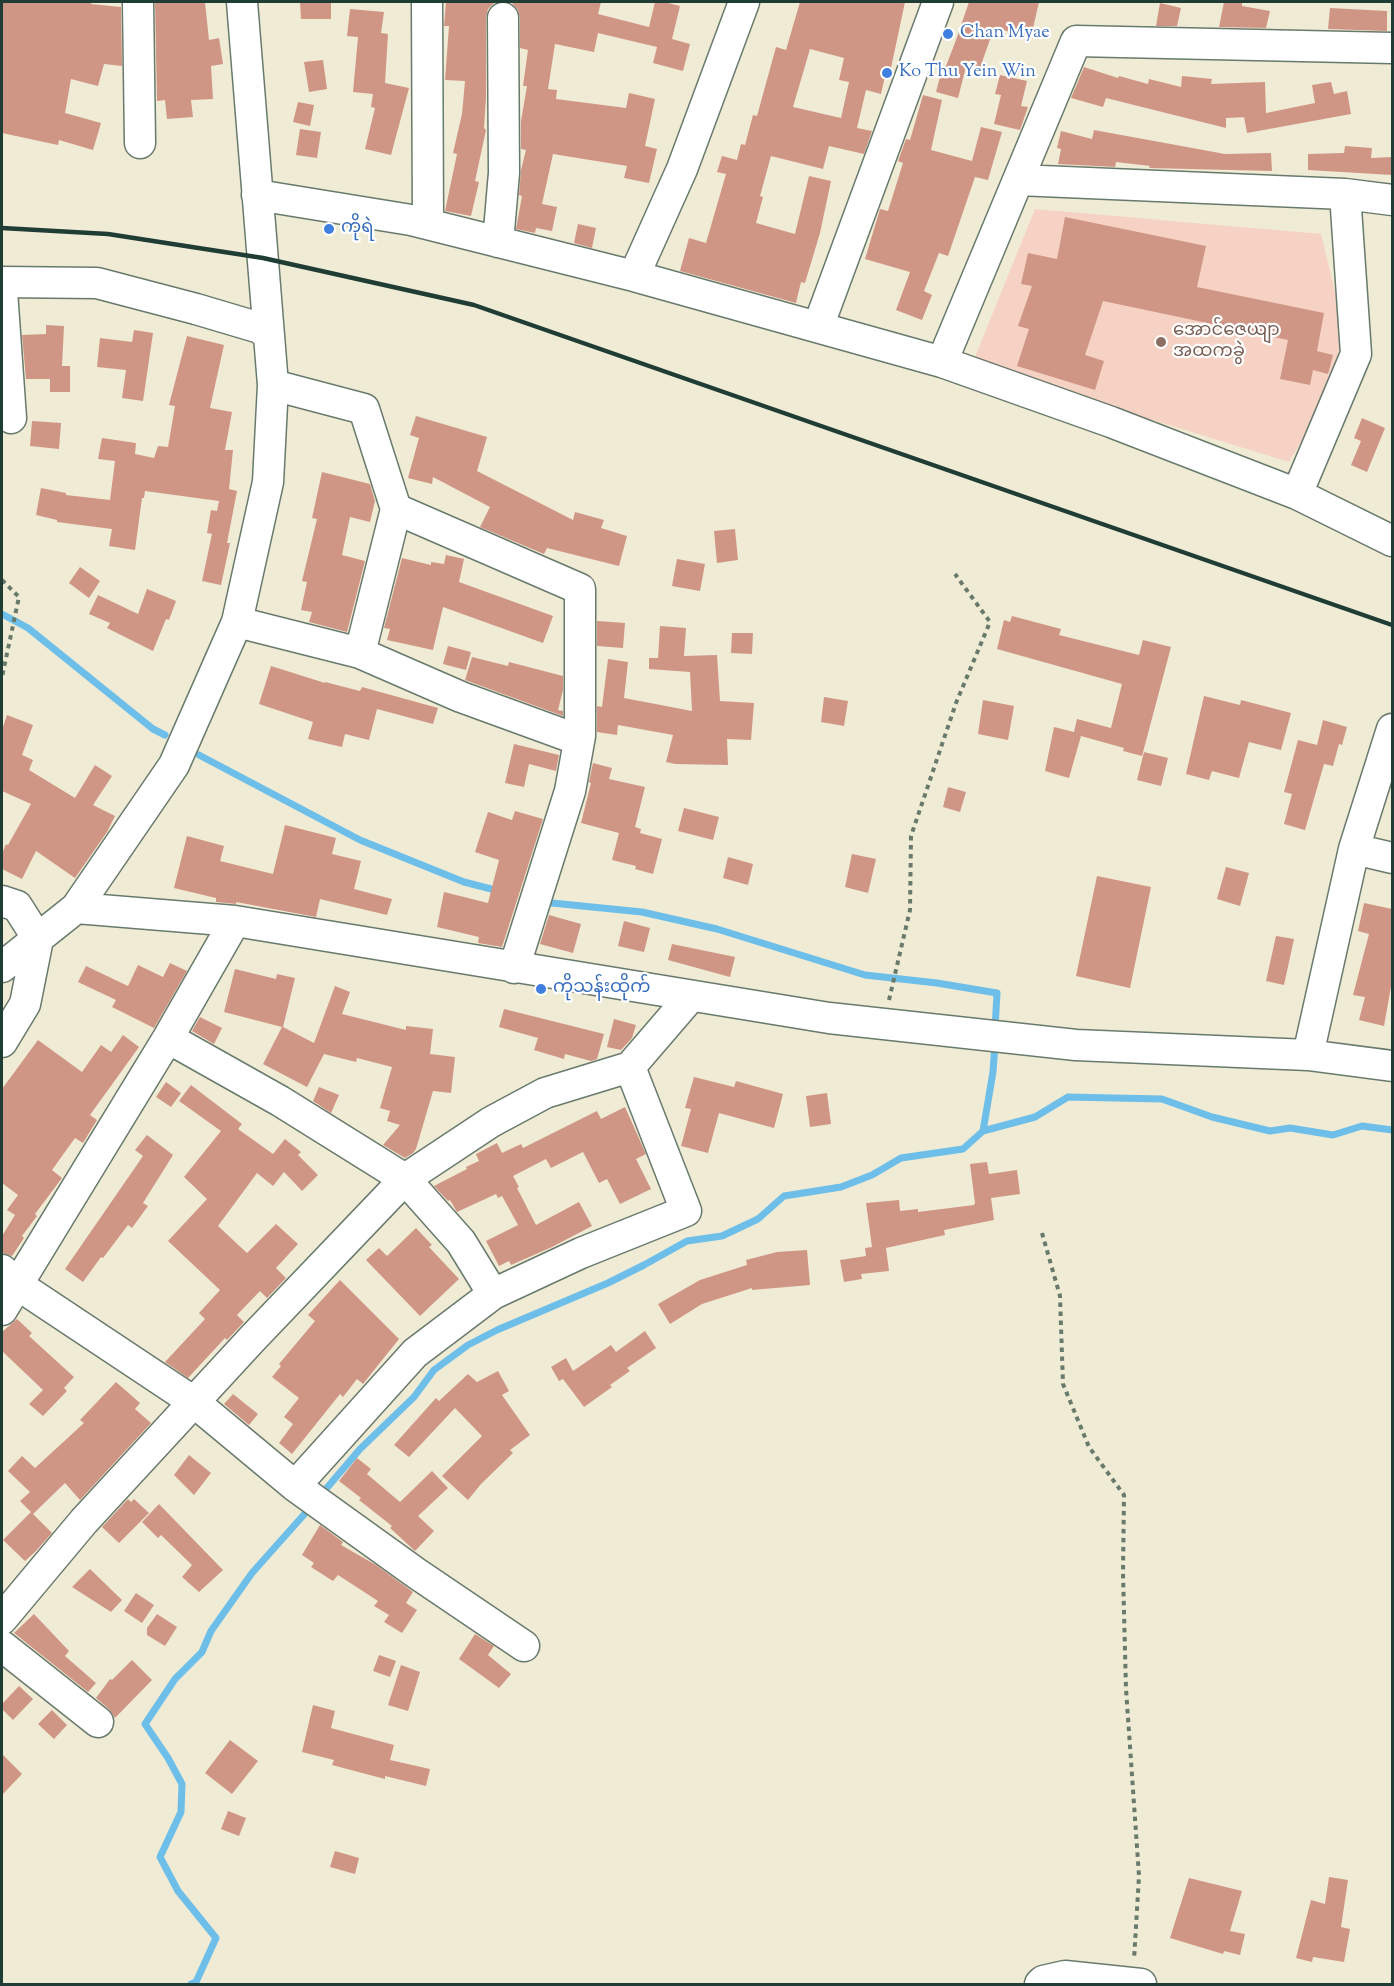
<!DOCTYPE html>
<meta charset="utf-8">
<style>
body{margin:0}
#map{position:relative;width:1394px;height:1986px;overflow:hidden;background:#f0ebd5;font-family:"Sorts Mill Goudy",serif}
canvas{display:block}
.frame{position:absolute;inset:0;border:3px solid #1f3d34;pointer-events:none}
</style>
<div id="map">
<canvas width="1394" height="1986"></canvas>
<div class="frame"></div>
</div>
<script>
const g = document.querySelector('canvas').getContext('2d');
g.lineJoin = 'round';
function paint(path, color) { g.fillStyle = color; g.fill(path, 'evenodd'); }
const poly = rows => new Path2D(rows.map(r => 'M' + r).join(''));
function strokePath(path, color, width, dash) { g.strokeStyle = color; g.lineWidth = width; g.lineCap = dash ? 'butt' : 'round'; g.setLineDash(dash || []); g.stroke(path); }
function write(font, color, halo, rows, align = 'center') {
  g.font = font + ' "Sorts Mill Goudy","Noto Sans Myanmar",serif'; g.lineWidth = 4.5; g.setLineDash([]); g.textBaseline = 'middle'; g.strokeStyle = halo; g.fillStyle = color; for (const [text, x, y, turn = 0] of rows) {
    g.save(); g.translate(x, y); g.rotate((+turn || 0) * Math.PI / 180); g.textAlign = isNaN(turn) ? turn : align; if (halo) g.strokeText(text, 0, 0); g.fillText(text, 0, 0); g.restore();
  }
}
paint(poly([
 [1035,209,1321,234,1344,328,1329,395,1289,462,1078,397,975,357]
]), '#f6d2c5');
strokePath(poly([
 [2,614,28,628,153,729,165,735],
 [199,755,360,840,464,882,499,891],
 [542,902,642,912,717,929,865,975,937,983,997,993,995,1029],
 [983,1131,993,1072,995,1043],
 [320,1496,360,1449,414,1397,434,1370,468,1345,497,1330,608,1283,644,1265,687,1241,722,1236,758,1219,784,1196,841,1187,872,1175,901,1158,963,1149,983,1131,1035,1117,1068,1097,1162,1099,1212,1117,1270,1131,1290,1128,1333,1135,1362,1126,1392,1130],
 [191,1984,196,1982,216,1938,178,1891,160,1857,181,1812,182,1784,168,1758,145,1724,175,1679,202,1652,211,1631,252,1573,309,1509]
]), '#6dbfe9', 7);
paint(poly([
 [2,2,92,2,91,4,121,7,122,66,104,64,98,86,71,79,65,113,101,123,93,150,59,140,58,145,2,133],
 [155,2,205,2,209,40,219,38,223,64,211,66,213,99,191,100,193,117,167,119,165,100,157,101],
 [300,2,331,2,331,19,301,19],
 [446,2,500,2,494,3,488,9,486,18,486,98,484,128,486,130,475,181,479,182,471,216,445,211,457,154,453,153,462,114,465,81,445,80,449,26,444,26],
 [506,2,601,2,598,14,649,27,655,2,664,2,680,6,672,39,690,44,683,71,653,63,657,47,598,33,594,52,555,44,548,89,557,90,556,99,626,108,629,93,655,99,645,146,657,149,649,183,624,178,627,166,553,154,542,204,557,207,552,231,536,228,535,233,516,229,522,196,519,195,521,170,526,150,521,149,521,121,527,86,523,86,528,50,520,48,520,18,518,10,512,3],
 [800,2,905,2,891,68,887,67,881,94,866,90,857,128,872,131,864,154,829,146,823,169,771,156,760,196,763,197,756,223,795,234,809,176,831,181,820,233,805,283,801,282,796,303,680,271,689,238,706,243,726,174,717,172,722,156,737,160,741,144,745,145,753,115,757,116,776,47,786,50],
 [810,49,844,58,839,80,849,82,841,118,793,107],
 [969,2,1039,2,1031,37,994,28,980,68,967,63,958,98,936,92,941,73,943,74,956,40],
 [1224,2,1242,2,1242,6,1270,11,1266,28,1219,27],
 [1160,3,1181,8,1177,26,1156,26],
 [1330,8,1387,11,1387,31,1328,29],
 [350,9,384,12,381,33,388,34,385,83,409,88,391,155,365,149,375,108,371,107,373,94,353,92,358,37,347,36],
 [323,60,327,89,309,92,304,62],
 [1084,67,1118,78,1119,76,1148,84,1149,79,1181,87,1182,76,1212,79,1211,84,1265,82,1266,113,1315,103,1312,85,1331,82,1334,94,1347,91,1351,114,1247,133,1244,117,1247,117,1226,118,1226,128,1106,98,1103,107,1071,98],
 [1000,75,1027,81,1021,106,1028,107,1020,130,994,124,1001,95,995,94],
 [923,95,942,100,931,150,972,161,981,127,1002,132,988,180,975,177,948,256,939,253,924,291,932,295,922,320,896,310,910,272,865,259,880,209,888,211,903,163,898,161,906,139,910,140],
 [298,102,314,105,310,126,293,122],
 [300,129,321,132,317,158,296,155],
 [1094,130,1225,154,1271,153,1272,171,1149,168,1150,166,1116,162,1115,167,1058,164,1061,149,1057,148,1061,131,1092,139],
 [1345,146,1372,148,1371,158,1392,157,1392,175,1308,170,1308,154,1344,153],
 [1065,217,1206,246,1197,287,1324,313,1317,351,1333,355,1328,374,1313,370,1310,385,1280,379,1288,340,1103,301,1085,355,1104,361,1095,390,1017,366,1029,329,1018,326,1032,286,1021,284,1028,253,1057,259],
 [578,224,596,228,592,248,574,243],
 [46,325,64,326,62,366,70,366,70,392,50,392,50,379,26,379,22,335,46,334],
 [134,330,153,333,143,401,122,398,126,370,97,367,100,338,132,342],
 [187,336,224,345,210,408,232,412,225,450,233,450,229,489,237,491,227,543,230,543,221,585,202,581,212,534,207,533,211,510,217,511,219,501,145,491,144,498,142,498,135,550,109,546,112,529,57,522,57,520,36,515,41,488,66,493,66,495,110,500,115,461,98,459,102,438,136,443,135,454,154,458,158,446,168,447,175,406,169,405],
 [416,416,487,437,477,471,573,520,575,512,604,520,601,528,627,536,619,566,547,548,544,554,480,527,490,507,433,477,432,484,408,478,419,438,410,435],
 [1362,418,1385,428,1367,472,1351,465,1361,441,1354,438],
 [32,421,61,423,59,449,30,446],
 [322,472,370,484,375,501,370,522,350,517,342,555,365,561,347,632,309,622,312,612,301,610,307,582,302,581,317,519,312,518],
 [735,529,738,560,717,563,714,531],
 [446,555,464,559,459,582,553,616,543,643,443,607,433,650,387,640,390,629,384,628,402,558,431,565,431,562,444,564],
 [677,559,705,564,700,591,672,586],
 [80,567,100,581,89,598,69,583],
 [147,589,176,601,169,620,166,619,153,651,107,628,110,623,89,614,98,595,138,614],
 [1012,616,1061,629,1059,635,1139,655,1143,640,1171,647,1142,756,1123,751,1124,748,1081,736,1069,778,1045,771,1054,727,1074,732,1077,719,1111,728,1122,684,997,649,1004,620,1010,622],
 [597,621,625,623,623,648,597,646],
 [660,626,686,628,684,656,717,655,720,701,754,703,751,740,727,739,728,765,675,764,666,762,673,735,618,725,617,735,597,732,597,706,602,707,608,659,628,662,624,698,692,711,690,672,649,669,649,658,658,658],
 [732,633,753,633,752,654,731,653],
 [448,646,471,652,466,670,443,664],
 [472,657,508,666,509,662,563,676,563,690,558,710,563,711,563,716,465,680],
 [271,666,325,683,325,682,360,691,362,687,438,708,433,724,377,709,369,740,345,734,342,747,308,739,313,722,259,704],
 [1204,696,1240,705,1241,700,1291,713,1281,750,1249,742,1239,778,1212,771,1209,780,1186,774],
 [824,697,848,701,844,726,821,722],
 [983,700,1014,706,1008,740,978,734],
 [7,715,33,725,22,755,33,760,29,770,75,798,95,765,112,776,93,805,115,816,107,832,75,878,36,851,22,879,2,869,2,854,6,844,8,845,31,804,2,791,2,730],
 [1323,720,1347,727,1342,745,1339,744,1333,766,1324,764,1305,830,1284,824,1292,794,1284,792,1298,740,1317,745],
 [514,744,559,755,556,771,529,764,524,787,505,783],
 [1144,752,1168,758,1161,786,1137,780],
 [593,763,612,768,609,779,645,787,635,827,641,829,640,833,662,839,653,874,635,869,636,866,612,860,619,833,581,823,591,783,589,782],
 [948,787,966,792,960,812,943,807],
 [684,808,719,817,713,840,678,831],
 [515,811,543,819,502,947,478,943,479,937,437,927,444,892,488,903,499,860,475,852,488,812,512,820],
 [285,825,336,838,332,854,361,861,354,889,392,899,387,915,320,899,316,917,236,902,236,904,216,902,216,898,174,888,187,836,224,846,220,861,273,874],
 [852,854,876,859,868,893,845,887],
 [728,857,753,864,748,885,723,878],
 [1226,867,1249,873,1240,906,1217,899],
 [1097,876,1151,887,1130,988,1076,976],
 [1364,903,1392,909,1392,981,1384,1026,1359,1020,1365,997,1353,995,1369,934,1358,931],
 [549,915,581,924,573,953,540,944],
 [624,921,650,928,644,952,618,946],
 [1276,936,1294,939,1284,985,1266,981],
 [672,944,735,957,730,977,668,960],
 [170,963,187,971,154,1028,112,1007,116,1000,78,982,86,966,128,986,138,965,163,977],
 [235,969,276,979,277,974,295,978,283,1027,314,1043,335,986,350,992,342,1014,406,1030,406,1026,433,1029,430,1054,455,1057,451,1093,433,1091,416,1149,413,1153,405,1158,383,1145,400,1125,387,1121,390,1111,380,1108,392,1067,357,1058,356,1062,324,1054,307,1087,263,1064,282,1027,224,1012],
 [504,1009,604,1034,597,1059,591,1061,565,1054,564,1059,534,1050,538,1038,499,1027],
 [200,1017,222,1028,214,1044,192,1031],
 [614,1019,636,1025,632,1038,621,1050,607,1047],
 [123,1035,139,1047,90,1115,97,1120,83,1143,75,1138,52,1170,62,1178,35,1214,37,1216,22,1236,24,1238,12,1256,2,1253,2,1236,15,1215,7,1210,18,1195,2,1183,2,1089,38,1040,82,1072,101,1045,111,1052],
 [694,1077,734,1087,736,1081,783,1094,774,1128,719,1113,708,1153,681,1146,691,1109,685,1108],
 [166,1082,181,1093,171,1107,156,1097],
 [191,1085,242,1124,238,1129,273,1154,285,1139,301,1152,298,1155,318,1175,302,1191,284,1172,273,1186,257,1173,218,1226,247,1253,276,1224,298,1244,276,1268,286,1278,267,1298,260,1291,237,1315,244,1322,227,1340,225,1338,188,1378,165,1362,205,1319,199,1313,220,1290,168,1241,207,1199,184,1177,221,1131,179,1101],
 [319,1087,339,1095,331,1113,313,1101],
 [827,1093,831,1124,810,1127,806,1096],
 [625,1107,646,1154,636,1159,651,1189,620,1204,607,1179,599,1183,583,1152,551,1168,546,1159,513,1176,519,1187,517,1188,536,1225,579,1202,592,1226,552,1247,511,1265,509,1261,499,1266,486,1241,518,1225,502,1196,498,1198,496,1194,457,1212,450,1200,448,1201,434,1186,467,1169,466,1167,479,1161,476,1154,497,1143,502,1153,521,1144,523,1148,597,1111,601,1119],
 [147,1135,173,1155,143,1203,148,1206,132,1228,128,1225,103,1258,101,1257,83,1282,65,1269,143,1156,135,1150],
 [987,1162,989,1174,1017,1170,1020,1194,991,1198,994,1220,944,1230,945,1235,886,1248,889,1271,861,1274,862,1279,844,1282,840,1260,866,1256,865,1248,872,1247,866,1203,899,1200,900,1211,918,1209,918,1212,974,1205,975,1203,970,1164],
 [416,1228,432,1245,429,1247,459,1279,420,1316,366,1260,379,1248,387,1256],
 [807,1250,810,1285,752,1290,752,1288,702,1304,670,1324,658,1304,700,1280,747,1265,746,1260,777,1252],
 [340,1280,399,1339,363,1384,357,1379,343,1397,340,1394,292,1454,279,1443,293,1424,284,1417,299,1398,272,1377,281,1366,279,1364,315,1321,308,1315],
 [17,1319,32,1333,29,1336,74,1377,64,1388,67,1391,43,1416,29,1404,43,1390,2,1351,2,1332],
 [645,1331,656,1348,627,1368,630,1371,610,1385,612,1387,584,1407,563,1379,559,1381,551,1367,566,1358,573,1371,611,1345,616,1352],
 [498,1371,509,1391,502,1395,530,1435,510,1450,513,1453,481,1484,468,1500,442,1476,482,1436,455,1408,409,1457,394,1445,436,1398,439,1401,468,1374,477,1382],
 [116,1382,140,1403,135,1409,151,1423,80,1500,65,1483,33,1514,52,1533,35,1552,25,1561,3,1540,31,1512,20,1501,30,1492,8,1471,22,1456,35,1468,84,1423,80,1420],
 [233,1394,258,1414,249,1425,224,1404],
 [189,1455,211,1473,194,1495,174,1475],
 [357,1458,371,1469,367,1474,400,1502,432,1471,448,1488,418,1516,434,1531,415,1551,390,1528,392,1526,359,1500,361,1498,339,1481],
 [128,1499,131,1502,134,1499,149,1513,119,1543,102,1527],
 [159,1504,223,1570,199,1592,182,1577,192,1565,161,1535,158,1538,142,1522],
 [320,1525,343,1542,341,1545,376,1565,413,1592,406,1603,417,1610,402,1633,384,1622,389,1615,374,1606,378,1601,338,1575,333,1581,311,1567,314,1563,302,1555],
 [90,1569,122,1600,111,1612,72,1587],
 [136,1593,154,1605,142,1623,124,1611],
 [34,1614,69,1651,65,1656,96,1683,88,1692,14,1633],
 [157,1614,177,1627,165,1646,147,1635,147,1628],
 [475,1634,494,1646,488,1655,511,1674,499,1688,459,1659],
 [379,1655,396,1661,390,1677,373,1671],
 [132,1660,152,1680,115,1718,109,1709,96,1698,110,1679,112,1680],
 [401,1665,420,1672,408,1711,388,1705],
 [19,1686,33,1699,13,1720,2,1709,2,1704],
 [313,1705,335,1711,331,1728,394,1745,390,1760,430,1769,426,1786,385,1776,385,1779,332,1765,334,1760,302,1752],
 [52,1710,67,1725,54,1739,38,1724],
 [230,1740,258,1761,232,1794,205,1773],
 [2,1754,22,1774,2,1795],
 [228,1811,246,1818,239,1836,221,1829],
 [335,1851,359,1858,355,1874,330,1867],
 [1329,1877,1348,1880,1341,1927,1350,1929,1344,1962,1313,1957,1312,1962,1296,1958,1311,1900,1325,1904],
 [1189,1878,1242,1891,1230,1931,1245,1934,1240,1955,1224,1951,1223,1954,1170,1938]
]), '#d09685');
const minor = poly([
 [138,2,140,143],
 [427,2,428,224],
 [1018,180,1345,194,1392,200],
 [257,195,411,220,634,276,942,362,1111,422,1297,494,1392,541],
 [498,242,504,173,503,18],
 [634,276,682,169,744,2],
 [2,282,97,283,196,309,260,328,269,336],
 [2,291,11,418],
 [818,327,938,2],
 [942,362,1076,41,1392,48],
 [273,385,364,409,396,509,360,653],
 [1297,494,1356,354,1345,194],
 [396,509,580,589,580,736,570,791,514,968],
 [237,622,360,653,461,697,579,740],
 [1354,849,1392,858],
 [2,901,17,906,38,939,25,1004,2,1042],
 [76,908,235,921,829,1018,1076,1045,1308,1055,1392,1066],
 [2,967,76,908,174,765,237,622,268,482,273,385,242,2],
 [168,1038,280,1101,405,1179,461,1242,493,1294],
 [1308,1055,1354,849,1392,729],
 [2,1270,18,1285,194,1402,295,1486,416,1573,524,1646],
 [2,1310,168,1038,235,921],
 [295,1486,415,1353,493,1294,581,1253,686,1211,630,1067],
 [2,1619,84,1521,253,1338,405,1179,491,1122,545,1093,630,1067,691,996],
 [2,1646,98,1722],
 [1040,1984,1043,1981,1065,1976,1141,1984]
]);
strokePath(minor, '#687a6c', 33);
strokePath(poly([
 [2,580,19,597,2,677],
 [889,1000,910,910,911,836,956,703,990,622,955,574],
 [1042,1233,1060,1296,1063,1384,1089,1447,1124,1495,1123,1573,1126,1689,1139,1876,1134,1960]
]), '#687a6c', 4, [4.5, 4.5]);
strokePath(minor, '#fff', 30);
strokePath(poly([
 [2,228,108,234,263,258,474,305,1392,625]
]), '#1f3d34', 4.5);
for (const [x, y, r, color] of [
 [948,34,6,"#3f7fe0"],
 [887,73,6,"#3f7fe0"],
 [329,229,6,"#3f7fe0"],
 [1161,342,6,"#8d6e63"],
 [541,989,6,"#3f7fe0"]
]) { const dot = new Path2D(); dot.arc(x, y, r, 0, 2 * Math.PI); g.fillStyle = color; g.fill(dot); strokePath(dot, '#fff', 2); }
write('18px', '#366cbe', '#fff', [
 ["Chan Myae",960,34],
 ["Ko Thu Yein Win",899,73],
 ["ကိုရဲ",341,229],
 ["ကိုသန်းထိုက်",553,989]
], 'left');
write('18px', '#785e54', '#fff', [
 ["အောင်ဇေယျာ",1173,332],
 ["အထကခွဲ",1173,353]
], 'left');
</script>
